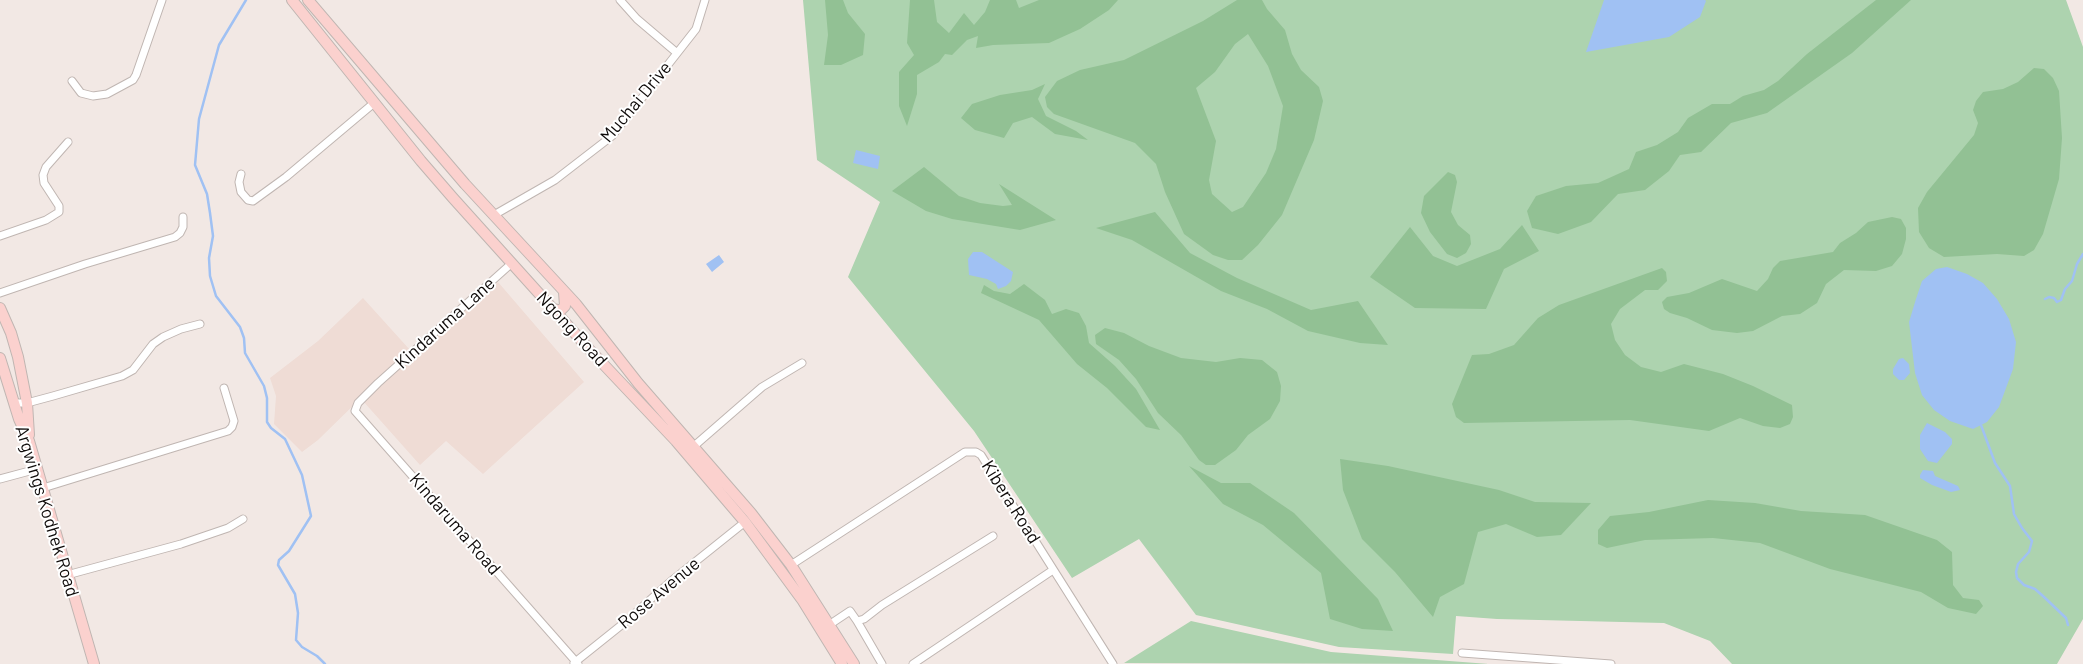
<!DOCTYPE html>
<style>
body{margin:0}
canvas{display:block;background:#f2e8e4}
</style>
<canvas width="2083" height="664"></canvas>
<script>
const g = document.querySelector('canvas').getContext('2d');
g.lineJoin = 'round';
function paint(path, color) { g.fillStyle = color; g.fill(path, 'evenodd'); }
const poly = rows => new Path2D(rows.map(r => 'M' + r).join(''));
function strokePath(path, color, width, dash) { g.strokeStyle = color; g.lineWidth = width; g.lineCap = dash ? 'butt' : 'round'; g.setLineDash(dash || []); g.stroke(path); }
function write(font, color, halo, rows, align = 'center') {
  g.font = font + ' Barlow,sans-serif'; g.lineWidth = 4; g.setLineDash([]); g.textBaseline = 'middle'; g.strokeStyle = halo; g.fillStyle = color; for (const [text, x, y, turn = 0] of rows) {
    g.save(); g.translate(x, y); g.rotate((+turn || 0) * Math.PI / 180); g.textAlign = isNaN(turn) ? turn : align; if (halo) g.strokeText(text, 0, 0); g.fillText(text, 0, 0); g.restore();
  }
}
paint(poly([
 [498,282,584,382,483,474,446,441,420,465,363,401],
 [363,298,410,350,318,440,302,452,274,424,276,396,270,378,318,341]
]), '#efdcd5');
paint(poly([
 [803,0,2066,0,2083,47,2083,619,2057,664,1732,664,1710,641,1664,623,1497,619,1456,616,1453,654,1339,647,1196,615,1139,539,1072,578,974,431,848,277,880,202,817,160],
 [1191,621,1331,652,1489,664,1124,663]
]), '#add3af');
paint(poly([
 [825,0,843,0,848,13,865,34,863,55,841,65,824,65,828,35],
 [910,0,934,0,937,22,949,33,964,13,974,25,985,12,990,0,1016,0,1019,8,1039,0,1118,0,1109,10,1080,29,1049,43,993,45,976,48,978,36,967,40,952,55,945,54,939,62,917,75,917,94,907,126,899,106,899,72,914,55,907,43],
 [1237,0,1262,0,1267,9,1285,30,1292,54,1301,70,1319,87,1323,101,1314,140,1282,215,1258,245,1242,260,1228,260,1213,255,1184,234,1165,192,1156,164,1135,143,1054,114,1047,107,1045,97,1057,81,1080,70,1124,60,1203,21],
 [1248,34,1268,66,1283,106,1276,149,1266,173,1243,207,1232,212,1212,194,1209,180,1216,141,1196,88,1215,72,1235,44],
 [1876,0,1911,0,1852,53,1767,113,1731,123,1701,152,1680,155,1669,171,1645,190,1618,194,1591,222,1558,234,1532,228,1527,211,1536,196,1566,186,1598,183,1629,169,1636,152,1657,145,1678,132,1688,118,1712,104,1730,104,1743,96,1764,90,1778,81,1807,54],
 [2034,68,2044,69,2053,78,2059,91,2062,138,2059,179,2043,234,2034,250,2024,256,1997,254,1944,257,1929,248,1919,232,1918,208,1927,192,1974,135,1978,123,1973,110,1976,101,1983,92,2003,89,2018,82],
 [1045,84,1038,99,1046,116,1076,131,1088,140,1055,134,1032,117,1013,123,1004,138,975,130,961,118,972,104,1000,95,1032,90],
 [924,167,959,196,980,203,1003,206,1012,205,999,184,1056,220,1020,230,952,219,926,211,892,191],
 [1448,172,1455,175,1457,182,1451,212,1458,225,1470,235,1471,244,1466,253,1457,258,1447,254,1430,232,1421,213,1424,196],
 [1155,212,1190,253,1237,278,1311,310,1358,301,1388,345,1360,343,1308,331,1267,309,1221,291,1132,240,1096,228],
 [1892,217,1901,219,1906,228,1906,239,1902,254,1892,266,1876,271,1844,270,1826,284,1817,303,1800,314,1782,316,1753,331,1737,333,1712,330,1687,318,1670,313,1664,309,1662,302,1667,297,1689,293,1722,279,1757,291,1768,279,1773,268,1780,261,1833,252,1840,243,1856,233,1868,222],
 [1522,225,1539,251,1504,269,1486,309,1415,308,1370,277,1410,227,1433,256,1457,266,1500,249],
 [1662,268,1666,272,1667,281,1658,290,1645,290,1620,309,1611,324,1615,340,1625,355,1641,367,1661,372,1684,364,1723,374,1753,386,1792,405,1793,417,1790,424,1780,428,1763,426,1740,418,1709,431,1630,420,1464,423,1456,417,1452,404,1472,355,1489,354,1514,345,1538,318,1559,305],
 [1024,284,1045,300,1052,314,1066,309,1079,313,1086,326,1089,343,1115,366,1136,389,1160,430,1146,427,1107,388,1077,364,1039,320,981,293,984,285,994,291,1010,294],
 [1105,328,1124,333,1149,346,1181,358,1216,362,1240,358,1262,360,1277,372,1281,386,1280,401,1270,419,1248,435,1236,450,1215,465,1206,465,1199,460,1181,435,1158,413,1136,379,1119,360,1096,344,1095,335],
 [1340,459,1388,466,1499,490,1535,502,1591,503,1561,535,1537,537,1506,524,1478,532,1464,584,1440,597,1433,617,1395,572,1362,539,1343,490],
 [1189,466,1221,483,1250,483,1294,513,1378,599,1393,631,1362,629,1330,619,1321,573,1263,525,1223,504],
 [1708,500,1755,503,1801,511,1865,515,1937,540,1952,552,1953,585,1963,598,1979,600,1983,606,1976,614,1948,608,1921,592,1830,569,1760,543,1713,538,1645,540,1607,548,1598,544,1598,530,1610,516,1649,512]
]), '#92c194');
paint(poly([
 [1604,0,1705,0,1706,1,1700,17,1669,37,1586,52],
 [856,150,880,156,878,169,853,163],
 [973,252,982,252,1013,272,1011,281,1006,286,998,289,996,284,987,279,969,275,968,259],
 [719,255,724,262,712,272,706,264],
 [1947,267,1967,274,1983,283,1997,299,2009,319,2016,342,2013,369,1999,407,1987,422,1973,429,1950,421,1934,410,1922,395,1915,373,1909,322,1916,299,1922,281,1936,269],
 [1903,358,1909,364,1910,373,1904,380,1899,380,1893,374,1893,369,1899,359],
 [1927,423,1945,432,1952,439,1952,444,1937,463,1928,461,1920,449,1920,435],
 [1923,470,1933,471,1935,476,1958,486,1960,490,1951,492,1932,485,1920,478,1920,475]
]), '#a0c1f3');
strokePath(poly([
 [246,0,219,45,199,119,195,165,207,194,210,213,213,236,209,258,210,276,216,296,240,327,244,338,245,353,264,386,267,398,267,422,271,428,285,439,302,475,311,516,289,551,279,560,278,565,295,594,298,613,296,640,302,647,317,656,325,664],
 [2045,299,2049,297,2054,298,2057,302,2061,300,2065,289,2072,281,2077,264,2083,254],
 [1981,425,1995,463,2010,486,2014,514,2022,528,2032,541,2029,552,2018,564,2016,572,2017,578,2024,585,2035,589,2044,597,2066,618,2068,625]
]), '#a0c1f3', 2.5);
const minor = poly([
 [620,0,637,19,677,53],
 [72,81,81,93,93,96,107,94,133,80,136,75,162,0],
 [241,174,239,182,241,192,248,200,253,201,286,177,374,103],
 [494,215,555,180,612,136,696,29,705,0],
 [0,236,46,220,59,212,59,206,44,183,43,175,46,167,68,142],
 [512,263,378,383,358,403,355,411,578,664],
 [0,293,85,264,175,237,180,233,183,227,183,217],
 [14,403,27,403,53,396,122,376,133,370,153,344,163,337,181,329,200,324],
 [693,447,762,387,802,363],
 [0,479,37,469],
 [43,488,228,431,232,427,234,421,224,388],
 [791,565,965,452,976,452,981,455,1113,664],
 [67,575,181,544,228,528,243,519],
 [857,621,882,664],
 [829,625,850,611,857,621,864,619,882,605,993,536],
 [1462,653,1611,664],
 [574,663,624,623,670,582,745,522],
 [913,664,1053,570]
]);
const secondary = poly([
 [292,0,421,161,453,198,589,349,676,441,745,522,803,601,842,664],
 [308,0,465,184,576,304,638,383,751,513,791,565,854,664],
 [0,308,11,333,18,357,27,403,29,435],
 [554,309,560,311,565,306,564,292],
 [0,358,19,419,29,441,94,664]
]);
strokePath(minor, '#c0b6b2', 9);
strokePath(secondary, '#c0b6b2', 12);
strokePath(minor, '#fff', 7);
strokePath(secondary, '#fbd1ce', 10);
write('18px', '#0e0a09', '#fff', [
 ["Muchai Drive",636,102,-50],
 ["Kindaruma Lane",445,323,-42],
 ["Ngong Road",572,329,47],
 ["Kibera Road",1011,502,58],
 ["Argwings Kodhek Road",47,511,73],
 ["Kindaruma Road",455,524,49],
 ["Rose Avenue",659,593,-40]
]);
</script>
